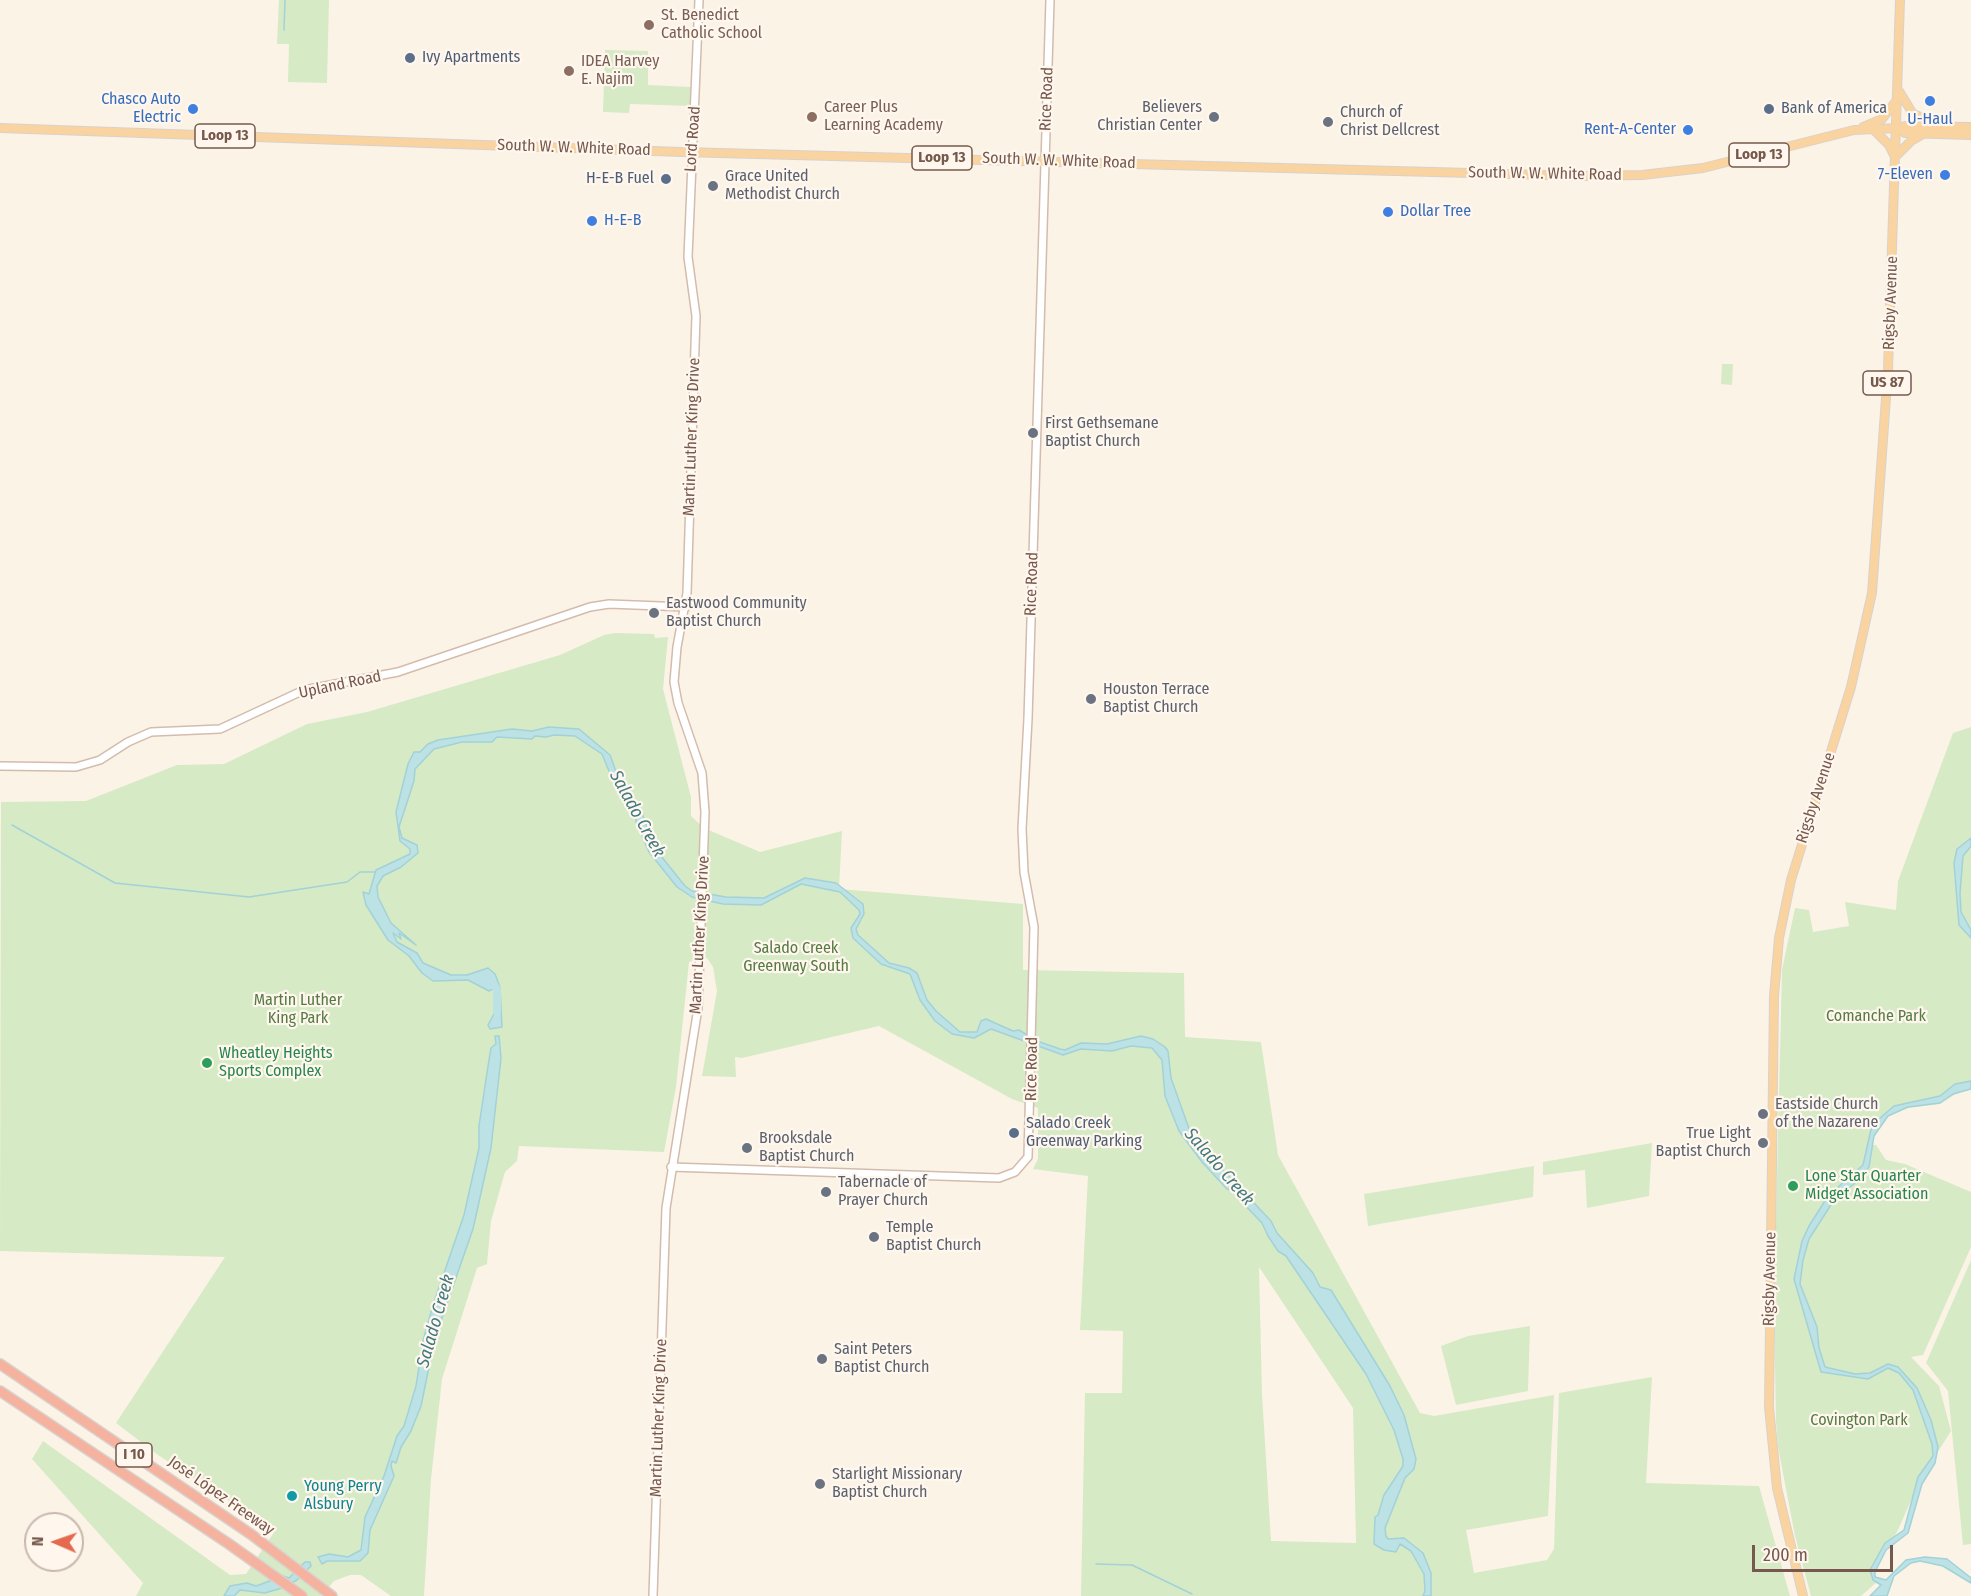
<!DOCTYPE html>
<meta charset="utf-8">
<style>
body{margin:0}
#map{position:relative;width:1971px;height:1596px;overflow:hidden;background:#fcf3e7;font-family:"Fira Sans Condensed",sans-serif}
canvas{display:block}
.north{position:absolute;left:24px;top:1512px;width:60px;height:60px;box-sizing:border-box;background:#fff7ee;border:2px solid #c8b8ad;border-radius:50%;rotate:272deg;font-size:16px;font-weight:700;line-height:24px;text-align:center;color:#76594c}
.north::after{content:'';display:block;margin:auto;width:21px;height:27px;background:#e4694e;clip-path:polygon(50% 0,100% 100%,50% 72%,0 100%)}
.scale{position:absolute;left:1752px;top:1545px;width:141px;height:27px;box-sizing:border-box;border:3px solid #76594c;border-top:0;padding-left:8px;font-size:18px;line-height:21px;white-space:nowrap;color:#76594c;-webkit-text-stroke:4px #fff7ee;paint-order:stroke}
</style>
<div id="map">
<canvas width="1971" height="1596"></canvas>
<div class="north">N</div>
<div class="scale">200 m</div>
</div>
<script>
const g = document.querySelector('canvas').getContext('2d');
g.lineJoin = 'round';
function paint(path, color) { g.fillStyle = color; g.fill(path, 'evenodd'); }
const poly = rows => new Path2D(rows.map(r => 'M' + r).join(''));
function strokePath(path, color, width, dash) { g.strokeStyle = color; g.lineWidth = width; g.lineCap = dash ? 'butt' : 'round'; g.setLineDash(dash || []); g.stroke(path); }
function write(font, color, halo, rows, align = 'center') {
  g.font = font + ' "Fira Sans Condensed",sans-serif'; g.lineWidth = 4.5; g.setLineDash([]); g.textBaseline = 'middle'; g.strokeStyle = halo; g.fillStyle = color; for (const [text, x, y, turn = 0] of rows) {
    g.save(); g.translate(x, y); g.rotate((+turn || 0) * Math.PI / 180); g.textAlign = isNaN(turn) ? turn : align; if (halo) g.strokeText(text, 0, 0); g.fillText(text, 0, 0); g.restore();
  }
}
paint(poly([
 [279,0,329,0,327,83,288,82,289,44,277,44],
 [605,50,648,51,648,85,691,87,690,106,630,104,629,113,603,112],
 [1722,364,1733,364,1732,385,1721,384],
 [615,633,654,634,655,638,668,637,663,689,691,797,691,816,704,828,760,852,842,831,839,889,1023,904,1023,970,1184,973,1185,1037,1261,1042,1278,1155,1420,1413,1434,1416,1554,1395,1548,1516,1466,1530,1474,1573,1547,1560,1554,1549,1559,1393,1652,1377,1646,1483,1759,1486,1790,1596,1081,1596,1085,1393,1122,1393,1123,1331,1080,1330,1088,1176,1033,1169,1038,1159,1038,1108,1012,1099,879,1026,742,1058,735,1057,736,1077,702,1076,717,991,713,967,707,958,700,957,689,962,676,1087,664,1152,519,1146,517,1161,505,1172,491,1221,487,1264,477,1268,442,1379,431,1479,424,1596,391,1596,361,1575,350,1575,334,1581,321,1596,136,1596,143,1583,32,1459,43,1441,230,1575,246,1574,275,1531,158,1455,116,1423,225,1257,0,1251,1,802,86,801,177,765,224,764,307,724,367,712,560,655,604,635],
 [1259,1267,1353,1408,1356,1543,1271,1541,1262,1394],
 [1971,727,1971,1089,1956,1094,1940,1104,1908,1108,1891,1114,1882,1122,1872,1141,1872,1145,1876,1145,1886,1160,1905,1164,1971,1192,1971,1247,1923,1355,1911,1357,1939,1386,1951,1431,1920,1480,1898,1530,1874,1572,1878,1581,1861,1596,1811,1596,1795,1536,1778,1447,1776,1421,1774,1304,1782,970,1795,908,1809,910,1813,932,1849,926,1845,902,1896,910,1898,881,1953,733],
 [1652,1143,1649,1196,1587,1208,1585,1170,1543,1175,1543,1162],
 [1534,1166,1533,1197,1368,1226,1364,1194],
 [1971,1260,1971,1544,1963,1545,1948,1391,1926,1363],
 [1530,1326,1528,1391,1456,1405,1441,1346,1468,1336]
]), '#d6eac5');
const water = poly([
 [549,727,579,729,610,755,618,777,641,810,653,846,685,886,692,891,726,897,764,898,805,878,836,883,863,904,864,914,856,929,858,935,889,963,909,968,917,973,927,1000,936,1011,960,1032,977,1032,981,1021,986,1019,1013,1031,1019,1030,1037,1041,1060,1049,1065,1050,1081,1043,1107,1044,1141,1036,1153,1039,1165,1047,1168,1051,1171,1078,1192,1137,1271,1221,1277,1233,1313,1273,1320,1287,1331,1290,1390,1386,1404,1415,1416,1459,1414,1469,1405,1478,1385,1528,1386,1536,1388,1539,1404,1538,1423,1553,1431,1573,1431,1596,1423,1596,1425,1591,1424,1574,1411,1551,1400,1544,1396,1552,1384,1550,1374,1544,1375,1517,1378,1515,1384,1495,1403,1466,1403,1459,1394,1430,1366,1374,1286,1256,1278,1251,1268,1236,1262,1223,1238,1198,1235,1192,1227,1189,1202,1162,1179,1131,1165,1096,1162,1060,1152,1048,1131,1046,1112,1051,1081,1049,1063,1055,991,1029,974,1038,952,1034,935,1021,920,1000,910,974,881,964,853,938,851,928,860,914,859,910,840,892,801,884,761,905,723,904,692,897,677,887,649,852,636,822,635,812,613,781,602,754,575,736,554,735,546,737,535,736,532,739,497,737,492,742,462,742,434,749,415,769,414,781,399,827,402,838,417,845,418,853,401,867,383,876,377,886,378,897,391,923,416,945,399,933,401,939,393,933,397,942,417,953,423,963,451,975,467,975,488,968,495,974,500,987,502,1027,490,1029,488,1025,496,1010,498,997,495,988,489,991,468,980,433,981,422,973,409,956,388,940,366,905,363,892,369,894,376,870,410,854,410,849,400,841,396,812,408,764,414,752,420,752,428,744,438,740,512,729,532,731,549,727],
 [1971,838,1971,846,1963,856,1960,893,1961,912,1971,930,1971,938,1959,925,1954,863,1957,849,1971,838],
 [495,1036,499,1036,501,1058,491,1148,473,1229,435,1338,421,1406,411,1431,401,1447,396,1463,392,1461,391,1466,394,1476,370,1530,368,1553,360,1561,327,1561,322,1564,318,1557,329,1554,348,1557,361,1550,365,1517,384,1476,397,1436,404,1426,416,1386,423,1341,433,1305,464,1215,479,1148,479,1126,488,1066,491,1048,496,1044,495,1036],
 [1971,1081,1971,1089,1953,1094,1940,1103,1908,1107,1888,1116,1874,1136,1869,1167,1854,1184,1836,1197,1809,1239,1803,1260,1800,1284,1817,1327,1819,1348,1825,1367,1855,1374,1870,1373,1888,1364,1898,1367,1917,1388,1931,1420,1938,1447,1935,1463,1922,1484,1908,1533,1886,1550,1875,1572,1875,1577,1886,1580,1906,1560,1925,1557,1947,1559,1971,1578,1971,1583,1943,1566,1920,1561,1911,1563,1894,1576,1887,1596,1870,1596,1881,1585,1873,1580,1870,1570,1885,1543,1904,1530,1918,1477,1933,1456,1932,1444,1913,1390,1899,1373,1888,1368,1868,1379,1821,1372,1794,1279,1802,1241,1809,1226,1828,1196,1863,1165,1872,1125,1894,1106,1940,1096,1955,1084,1971,1081],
 [305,1562,310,1562,311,1566,297,1580,282,1588,265,1593,240,1590,234,1596,224,1596,230,1586,247,1583,256,1586,283,1576,289,1578,305,1562]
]);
paint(water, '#bce2e6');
strokePath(water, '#a2d2d7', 1.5);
strokePath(poly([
 [284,30,285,0],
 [12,825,115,883,249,897,347,882,360,872,375,872],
 [1096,1564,1132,1565,1192,1594]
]), '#a2d2d7', 1.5);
strokePath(poly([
 [492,982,497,989,497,1012]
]), '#bce2e6', 8);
const secondary = poly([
 [0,766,76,767,100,760,128,742,151,732,220,729,304,690,398,672,590,607,609,604,686,607],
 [671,1167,999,1178,1015,1172,1028,1157,1034,927,1024,872,1022,829,1028,719,1050,0],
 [653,1596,666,1208,698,1008,705,812,702,773,678,703,674,682,677,647,687,593,696,316,688,257,699,0]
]);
const primary = poly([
 [1899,91,1913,114,1935,123],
 [1863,127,1882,119,1897,100],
 [0,128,682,152,1583,176,1642,175,1703,168,1854,130,1898,128,1905,126,1971,127],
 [1872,128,1889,145,1895,157],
 [1898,128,1905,133,1971,135],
 [1897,155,1911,141,1923,134],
 [1803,1596,1777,1488,1769,1407,1774,996,1779,938,1791,880,1851,687,1872,593,1888,370,1900,0]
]);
const highway = poly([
 [0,1364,252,1535,332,1596],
 [0,1391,229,1544,302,1596]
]);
strokePath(secondary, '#d3bcad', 10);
strokePath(primary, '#d9d1cd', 10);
strokePath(highway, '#d9d1cd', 12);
strokePath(secondary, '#fff', 7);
strokePath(primary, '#f9d4a1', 8);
strokePath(highway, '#f5b29f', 9);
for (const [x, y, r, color] of [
 [649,25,6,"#8d6e63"],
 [410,58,6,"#5c6f8a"],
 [569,71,6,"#8d6e63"],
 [1930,101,6,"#3f7fe0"],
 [193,109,6,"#3f7fe0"],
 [1769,109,6,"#5c6f8a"],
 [812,117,6,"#8d6e63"],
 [1214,117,6,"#6b7280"],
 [1328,122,6,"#6b7280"],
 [1688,130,6,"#3f7fe0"],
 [1945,175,6,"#3f7fe0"],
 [666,179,6,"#5c6f8a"],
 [713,186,6,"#6b7280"],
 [1388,212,6,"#3f7fe0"],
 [592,221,6,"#3f7fe0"],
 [1033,433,6,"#6b7280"],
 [654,613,6,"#6b7280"],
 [1091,699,6,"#6b7280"],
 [207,1063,6,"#2e9e5b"],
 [1763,1114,6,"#6b7280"],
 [1014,1133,6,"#5c6f8a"],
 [1763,1143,6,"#6b7280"],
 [747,1148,6,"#6b7280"],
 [1793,1186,6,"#2e9e5b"],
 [826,1192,6,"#6b7280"],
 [874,1237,6,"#6b7280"],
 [822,1359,6,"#6b7280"],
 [820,1484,6,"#6b7280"],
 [292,1496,6,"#0f9aa8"]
]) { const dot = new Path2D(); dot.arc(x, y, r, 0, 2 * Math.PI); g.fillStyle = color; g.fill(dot); strokePath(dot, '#fff7ee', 2); }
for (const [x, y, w] of [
 [225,136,60],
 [1759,155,60],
 [942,158,60],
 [1887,383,48],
 [134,1455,36]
]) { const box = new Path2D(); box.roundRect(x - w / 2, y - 12, w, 24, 4.5); g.fillStyle = '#fff7ee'; g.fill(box); strokePath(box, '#76594c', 1.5); }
write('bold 15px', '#76594c', null, [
 ["Loop 13",225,136],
 ["Loop 13",1759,155],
 ["Loop 13",942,158],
 ["US 87",1887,383],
 ["I 10",134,1455]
]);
write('16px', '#785e54', '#fff7ee', [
 ["St. Benedict",661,16],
 ["Catholic School",661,34],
 ["IDEA Harvey",581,62],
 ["E. Najim",581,80],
 ["Career Plus",824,108],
 ["Learning Academy",824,126]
], 'left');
write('16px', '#4e5e75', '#fff7ee', [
 ["Ivy Apartments",422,58],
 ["Bank of America",1781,109],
 ["H-E-B Fuel",654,179,"right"],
 ["Salado Creek",1026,1124],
 ["Greenway Parking",1026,1142]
], 'left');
write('16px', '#76594c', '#fff7ee', [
 ["Rice Road",1047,99,-88],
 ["Lord Road",693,139,-86],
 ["South W. W. White Road",574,148,2],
 ["South W. W. White Road",1059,161,2],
 ["South W. W. White Road",1545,174,1],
 ["Rigsby Avenue",1891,303,-88],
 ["Martin Luther King Drive",692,437,-88],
 ["Rice Road",1032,584,-88],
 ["Upland Road",340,685,-12],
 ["Rigsby Avenue",1816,798,-72],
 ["Martin Luther King Drive",700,935,-87],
 ["Rice Road",1032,1069,-89],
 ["Rigsby Avenue",1770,1279,-89],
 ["Martin Luther King Drive",659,1418,-88],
 ["José López Freeway",221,1496,35]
]);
write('16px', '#366cbe', '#fff7ee', [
 ["Chasco Auto",181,100],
 ["Electric",181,118],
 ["U-Haul",1930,120,"center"],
 ["Rent-A-Center",1676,130],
 ["7-Eleven",1933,175],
 ["Dollar Tree",1400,212,"left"],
 ["H-E-B",604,221,"left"]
], 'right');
write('16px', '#5b616d', '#fff7ee', [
 ["Believers",1202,108,"right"],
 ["Christian Center",1202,126,"right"],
 ["Church of",1340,113],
 ["Christ Dellcrest",1340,131],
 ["Grace United",725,177],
 ["Methodist Church",725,195],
 ["First Gethsemane",1045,424],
 ["Baptist Church",1045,442],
 ["Eastwood Community",666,604],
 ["Baptist Church",666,622],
 ["Houston Terrace",1103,690],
 ["Baptist Church",1103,708],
 ["Eastside Church",1775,1105],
 ["of the Nazarene",1775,1123],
 ["True Light",1751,1134,"right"],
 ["Baptist Church",1751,1152,"right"],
 ["Brooksdale",759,1139],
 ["Baptist Church",759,1157],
 ["Tabernacle of",838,1183],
 ["Prayer Church",838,1201],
 ["Temple",886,1228],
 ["Baptist Church",886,1246],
 ["Saint Peters",834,1350],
 ["Baptist Church",834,1368],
 ["Starlight Missionary",832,1475],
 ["Baptist Church",832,1493]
], 'left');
write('16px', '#567b43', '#fff7ee', [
 ["Salado Creek",796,949],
 ["Greenway South",796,967],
 ["Martin Luther",298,1001],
 ["King Park",298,1019],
 ["Comanche Park",1876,1017],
 ["Covington Park",1859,1421]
]);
write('16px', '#27864d', '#fff7ee', [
 ["Wheatley Heights",219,1054],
 ["Sports Complex",219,1072],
 ["Lone Star Quarter",1805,1177],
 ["Midget Association",1805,1195]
], 'left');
write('16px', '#0d838f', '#fff7ee', [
 ["Young Perry",304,1487],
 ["Alsbury",304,1505]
], 'left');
write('italic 18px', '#427a82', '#fff7ee', [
 ["Salado Creek",637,814,61],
 ["Salado Creek",1219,1167,49],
 ["Salado Creek",436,1321,-74]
]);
</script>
